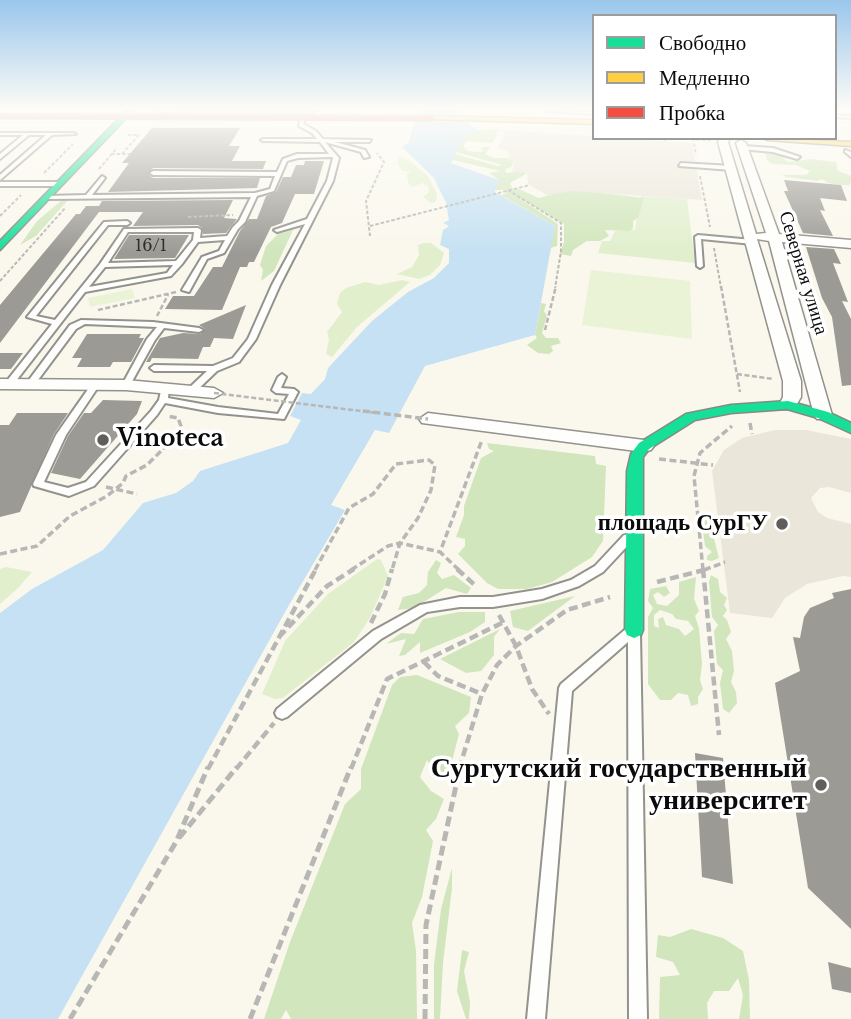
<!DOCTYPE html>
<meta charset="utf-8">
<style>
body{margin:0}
#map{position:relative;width:851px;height:1019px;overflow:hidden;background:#faf8ed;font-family:"Libre Baskerville",serif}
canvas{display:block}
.legend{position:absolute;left:592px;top:14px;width:245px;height:126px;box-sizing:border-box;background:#fff;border:2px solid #9d9d9d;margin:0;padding:9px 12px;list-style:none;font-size:21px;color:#0b0b0b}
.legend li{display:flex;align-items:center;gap:14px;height:35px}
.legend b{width:35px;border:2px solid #9d9d9d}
</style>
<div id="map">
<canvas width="851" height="1019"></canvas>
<ul class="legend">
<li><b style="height:9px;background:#16e098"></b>Свободно</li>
<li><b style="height:9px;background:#ffcf43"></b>Медленно</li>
<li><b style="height:9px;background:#f24e42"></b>Пробка</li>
</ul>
</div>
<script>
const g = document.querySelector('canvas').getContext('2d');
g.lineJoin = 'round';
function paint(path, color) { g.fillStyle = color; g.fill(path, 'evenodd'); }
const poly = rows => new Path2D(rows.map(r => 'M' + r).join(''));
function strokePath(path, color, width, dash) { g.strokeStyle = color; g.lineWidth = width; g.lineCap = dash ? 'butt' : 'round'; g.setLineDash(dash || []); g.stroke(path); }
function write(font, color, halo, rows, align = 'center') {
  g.font = font + ' "Libre Baskerville",serif'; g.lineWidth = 7; g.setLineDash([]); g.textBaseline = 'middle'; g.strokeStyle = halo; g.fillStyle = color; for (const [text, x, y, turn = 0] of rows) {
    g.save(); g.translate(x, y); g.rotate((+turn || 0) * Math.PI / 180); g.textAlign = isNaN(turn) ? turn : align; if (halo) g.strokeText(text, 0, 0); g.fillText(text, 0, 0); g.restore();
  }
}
paint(poly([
 [398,156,411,162,428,176,437,194,436,202,431,203,423,197,429,192,428,186,422,183,412,187,408,183,407,174,411,172,403,171,398,165],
 [641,196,687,199,695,263,598,253,602,241,610,241,615,231,635,230],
 [423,243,431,243,444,253,440,265,430,275,419,279,397,274,412,267,419,255,418,245],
 [402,280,410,282,357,327,332,357,326,354,329,339,327,332,342,312,337,304,340,293,346,288,365,282,379,285],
 [377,559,381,560,388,576,370,618,354,642,283,698,275,699,262,694,285,641,328,594],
 [6,567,32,572,18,588,0,604,0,569]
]), '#e1efcd');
paint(poly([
 [496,129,501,129,494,133,498,134,492,143,467,141,463,146,468,151,477,152,483,151,480,148,491,146,485,154,495,158,512,158,514,162,511,167,505,169,506,173,525,171,526,174,510,183,513,189,519,189,539,198,569,189,644,198,638,218,633,221,633,228,630,231,605,230,609,236,600,241,587,241,573,250,571,256,560,254,564,242,564,224,516,196,558,224,557,246,550,248,555,226,501,195,507,193,506,190,495,190,499,180,489,173,500,171,453,160,455,154,498,166,502,165,456,152,464,137,474,131],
 [765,153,780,155,788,162,811,159,836,162,838,171,851,176,851,182,849,185,841,185,828,183,822,179,817,181,786,177,782,175,806,175,810,171,796,165,772,164,767,160],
 [62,200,68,200,36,236,20,245,37,221],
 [293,230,274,271,261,281,263,270,260,265,266,246,278,234],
 [541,303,546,304,544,311,547,316,542,333,546,338,558,338,561,343,551,346,553,351,549,354,538,353,527,345,537,338,535,335],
 [487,443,595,456,596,464,606,466,603,541,592,557,552,582,527,589,498,589,487,583,458,554,465,546,465,539,456,537,464,515,464,506,481,458,494,451,489,449],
 [712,518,717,522,714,539,719,558,712,561,707,560,707,556,712,552,705,546,703,531,704,520],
 [436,560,441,563,437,573,442,579,454,575,471,588,467,594,446,588,414,608,398,610,403,597,419,593,427,585,428,572],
 [711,575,718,579,720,592,727,598,724,605,727,610,723,616,727,620,731,632,726,639,732,651,734,671,731,682,736,692,737,703,729,713,723,709,720,683,723,670,717,664,714,631,718,625,712,617,709,582],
 [696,577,694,599,699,611,695,616,699,628,702,664,700,680,703,689,698,697,698,704,691,706,688,695,678,693,671,700,660,700,648,684,648,617,653,608,648,601,650,589,666,586,670,593,664,597,658,592,653,595,657,604,667,606,679,595,679,582],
 [660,610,672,614,676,619,688,621,694,629,685,636,679,629,666,625,663,617,658,619,659,628,654,626,654,615],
 [575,596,528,631,513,627,510,611],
 [459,612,485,612,485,622,470,632,420,653,420,642,405,655,399,656,406,639,386,644,401,633,414,634,423,619],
 [500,629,494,637,494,655,481,671,466,673,440,659],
 [417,675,471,697,469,713,455,726,459,734,448,776,436,774,427,760,420,777,431,791,444,799,436,819,426,830,433,841,422,897,412,923,416,951,417,1019,291,1019,286,1010,281,1019,264,1019,290,942,345,804,361,789,361,769,392,685,400,677],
 [452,868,452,888,443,963,440,1019,434,1019,434,965,441,909],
 [691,929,723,938,743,951,749,980,750,1019,739,1019,743,995,738,978,729,991,714,991,707,1003,708,1019,659,1019,660,977,680,975,673,962,656,957,658,935,670,937],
 [462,950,469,952,464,971,470,1002,469,1019,466,1019,457,991]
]), '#d1e6bc');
paint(poly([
 [591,270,690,281,692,339,582,325],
 [132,289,135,298,90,307,88,298]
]), '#ebf3d7');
paint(poly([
 [506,130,692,143,702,200,572,191,547,195,528,184,527,173,512,172,515,161,508,160,509,152,498,148],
 [775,430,806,430,851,439,851,493,829,487,820,488,811,498,818,512,827,518,851,524,851,577,843,576,807,584,785,598,772,618,730,613,712,471,724,450,742,438]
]), '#eae6d9');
paint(poly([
 [426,110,456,110,474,128,482,131,464,137,451,163,499,180,495,192,555,226,535,335,425,366,389,433,375,430,331,505,345,510,289,605,58,1019,0,1019,0,613,32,589,103,550,143,503,176,493,193,481,200,471,288,443,301,420,290,416,302,393,311,394,325,379,328,368,372,321,408,292,434,278,449,263,449,249,440,245,443,230,449,226,443,223,449,220,446,203,434,178,402,147,409,142,413,126,420,113]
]), '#c5e1f3');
paint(poly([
 [152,128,240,128,229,146,240,146,232,161,266,161,263,169,153,168,148,174,153,178,260,178,257,188,108,192,129,163,122,163],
 [305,161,324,161,314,194,295,194,282,223,271,227,254,262,249,262,247,267,240,267,222,310,165,309,173,296,194,296,213,267,222,267,240,231,249,219,257,219,266,196,276,192,283,177,291,177,296,165,304,165],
 [784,180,841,185,847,201,820,198,825,211,820,210,833,236,803,233,784,191,788,191],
 [233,200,224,218,237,219,226,233,203,234,202,228,198,225,133,226,143,212,99,212,0,343,0,305,76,214,80,214,86,206,99,206,102,201],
 [129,235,189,235,175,258,114,259],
 [806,247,834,249,841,264,833,263,848,302,842,301,851,319,851,385,842,386,832,317,822,298],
 [246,305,233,339,214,338,210,347,203,347,198,359,152,358,150,362,146,362,160,338,183,333,200,334,205,329,199,325],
 [87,334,141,334,139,338,144,338,131,362,113,362,110,367,77,367,82,358,72,358],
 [0,353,23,353,11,369,0,369],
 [103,400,142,401,137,414,80,479,51,473,68,436,84,413,91,413],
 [17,413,68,413,54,434,20,512,0,517,0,425,9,425],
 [851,589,851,929,808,888,775,683,800,671,793,637,800,638,804,617,810,608,834,598,832,593],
 [695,753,723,758,733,884,702,877],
 [828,962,851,968,851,993,832,989]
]), '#9c9a94');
const lane = poly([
 [157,110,311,111,313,112,311,113,159,112,157,110],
 [547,110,594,112,594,114,549,111,547,110],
 [835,115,851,116,851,118,835,117,835,115],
 [302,120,304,121,303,124,316,131,323,139,371,140,369,142,335,142,365,150,369,157,364,158,361,152,325,142,339,158,333,181,280,285,256,339,239,362,217,371,194,393,191,394,188,393,188,389,207,371,154,371,150,368,154,365,213,366,233,358,248,339,272,285,305,224,277,232,274,230,307,219,327,181,333,158,332,157,298,158,287,161,274,191,257,196,245,222,238,229,224,253,207,259,189,292,182,290,202,257,219,251,225,240,198,242,182,264,171,276,85,292,12,386,6,386,6,382,52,324,27,317,104,222,127,221,130,223,127,225,108,225,36,316,55,320,100,264,124,229,198,228,201,230,200,238,227,236,233,227,239,221,251,197,47,199,44,197,45,196,86,195,102,176,105,178,92,195,255,193,270,189,275,176,153,175,150,173,153,171,277,172,283,159,297,154,329,154,320,142,263,141,261,140,263,139,317,139,312,133,299,126,300,121,302,120],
 [128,232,194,232,193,240,176,261,108,263,128,232],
 [173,265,167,273,89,287,105,267,173,265],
 [0,133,74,133,76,134,52,135,0,180,0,175,46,135,29,135,0,159,0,154,23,135,0,135,0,133],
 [743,146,773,148,800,157,797,159,773,152,741,149,743,146],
 [845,150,851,152,851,157,845,152,845,150],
 [681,163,732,166,735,168,732,170,679,166,681,163],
 [0,182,59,182,62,184,59,186,0,186,0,182],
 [698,235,753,240,756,242,753,244,701,239,703,266,700,268,697,266,695,237,698,235],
 [81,320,153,322,199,328,203,330,199,332,164,328,155,340,130,385,126,388,122,385,147,339,157,327,85,324,76,329,32,388,26,388,26,384,70,325,81,320],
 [282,374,286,377,281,388,294,389,298,392,284,419,218,413,165,403,157,415,94,486,69,496,34,486,33,484,56,435,91,385,97,385,98,387,66,435,44,482,68,488,86,482,151,411,159,400,162,386,168,386,169,388,168,398,218,407,278,414,289,394,276,393,272,390,278,377,282,374],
 [628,534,632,535,633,538,632,541,603,572,579,586,542,599,493,607,460,607,427,612,381,639,287,717,282,719,277,717,275,713,277,709,373,631,420,605,460,597,493,597,542,589,571,580,595,566,624,535,628,534],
 [631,627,638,629,640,633,647,1019,629,1019,628,642,572,691,545,1019,527,1019,559,688,561,684,627,628,631,627]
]);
const street = poly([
 [720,138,730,138,728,142,756,234,766,233,736,143,741,140,746,143,779,234,851,240,851,248,782,242,832,415,829,419,817,419,814,415,769,241,757,239,801,381,801,397,794,409,782,409,779,405,783,397,783,381,718,142,720,138],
 [0,379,126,380,214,388,223,393,214,398,126,390,0,389,0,379],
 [428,413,644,440,651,442,654,446,651,450,644,452,422,423,419,419,428,413]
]);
const fast = poly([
 [127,110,134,110,0,250,0,241,127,110],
 [788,401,828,412,851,423,851,433,818,418,787,409,731,413,695,420,649,449,643,457,643,630,641,635,634,638,627,635,625,630,627,471,631,454,639,443,686,414,731,405,788,401]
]);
const slow = poly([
 [432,116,594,120,594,124,430,119,432,116],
 [763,138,851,142,851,146,767,140,763,138]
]);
const jam = poly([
 [0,114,432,116,435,118,432,120,0,118,0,114]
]);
strokePath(lane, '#93928d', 4);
strokePath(street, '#93928d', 3);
strokePath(fast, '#898883', 3);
strokePath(slow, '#898883', 3);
strokePath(jam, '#898883', 3);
strokePath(poly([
 [665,138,665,141],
 [680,138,713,141],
 [693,138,696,155],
 [111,154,130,154],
 [122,154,139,135,128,135],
 [99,169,117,148],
 [44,173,73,144],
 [700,176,710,227],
 [508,190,561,223,561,251,555,288],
 [0,216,21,195],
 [188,217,233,215],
 [370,226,530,185],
 [370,236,366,201,384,162,377,153],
 [714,248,721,288],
 [0,281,66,207]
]), '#b7b7b5', 2, [3.5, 2]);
strokePath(poly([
 [721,286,740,392],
 [98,310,176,292],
 [157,316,168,295],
 [545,330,556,286],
 [737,374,773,379]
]), '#b7b7b5', 2.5, [5, 2.5]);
strokePath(poly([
 [750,423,752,434],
 [142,444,164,448],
 [659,459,713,465],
 [106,487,137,494],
 [0,554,37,546,70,516,107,496,123,483,126,476,147,465,164,448,165,441,182,429,178,418,167,416],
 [315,570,349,508,373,494,396,464,429,460,435,465,431,490,418,518,400,543,392,570],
 [351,570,388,546,400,543,440,552],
 [459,570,440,552,482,440],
 [703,570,694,476,700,453,732,426],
 [704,570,725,562]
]), '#b7b7b5', 3.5, [7, 3.5]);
strokePath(poly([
 [457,569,477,587],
 [703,569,719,735],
 [657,582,708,569],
 [499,615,516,646,532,689,549,714],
 [371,623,385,594,392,569],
 [279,637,327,586,354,569],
 [424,662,438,676,482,694],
 [208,769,316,569],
 [236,769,274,723],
 [351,769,387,679,502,623],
 [459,769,482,694,497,665,516,646,567,610,610,597]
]), '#b7b7b5', 4.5, [9, 4.5]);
strokePath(poly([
 [179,838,237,767],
 [70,1019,176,842,208,767],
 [250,1019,351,767],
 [425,1019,426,925,460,767]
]), '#b7b7b5', 5, [10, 5]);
paint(lane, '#fefefc');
paint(street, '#fefefc');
paint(fast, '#16e098');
paint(slow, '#ffcf43');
paint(jam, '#f24e42');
strokePath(poly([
 [214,393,377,413]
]), '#b7b7b5', 2.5, [5, 2.5]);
strokePath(poly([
 [363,411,428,419]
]), '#b7b7b5', 3.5, [7, 3.5]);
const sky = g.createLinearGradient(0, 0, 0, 253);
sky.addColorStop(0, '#9ac6ec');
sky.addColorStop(0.43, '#fdfcf7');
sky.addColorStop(1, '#fdfcf700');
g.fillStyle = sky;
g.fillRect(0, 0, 851, 253);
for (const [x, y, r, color] of [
 [103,440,7,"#5f5e5a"],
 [782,524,7,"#5f5e5a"],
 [821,785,7,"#5f5e5a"]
]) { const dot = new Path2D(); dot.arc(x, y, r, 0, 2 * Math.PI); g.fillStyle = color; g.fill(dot); strokePath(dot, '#fff', 2.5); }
write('16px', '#2f2f2d', null, [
 ["16/1",151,246]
]);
write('19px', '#0b0b0b', '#fff', [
 ["Северная улица",803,273,73]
]);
write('bold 23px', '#0b0b0b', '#fff', [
 ["Vinoteca",117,440],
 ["площадь СурГУ",768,524,"right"]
], 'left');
write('bold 28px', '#0b0b0b', '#fff', [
 ["Сургутский государственный",807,769],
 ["университет",807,801]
], 'right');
</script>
